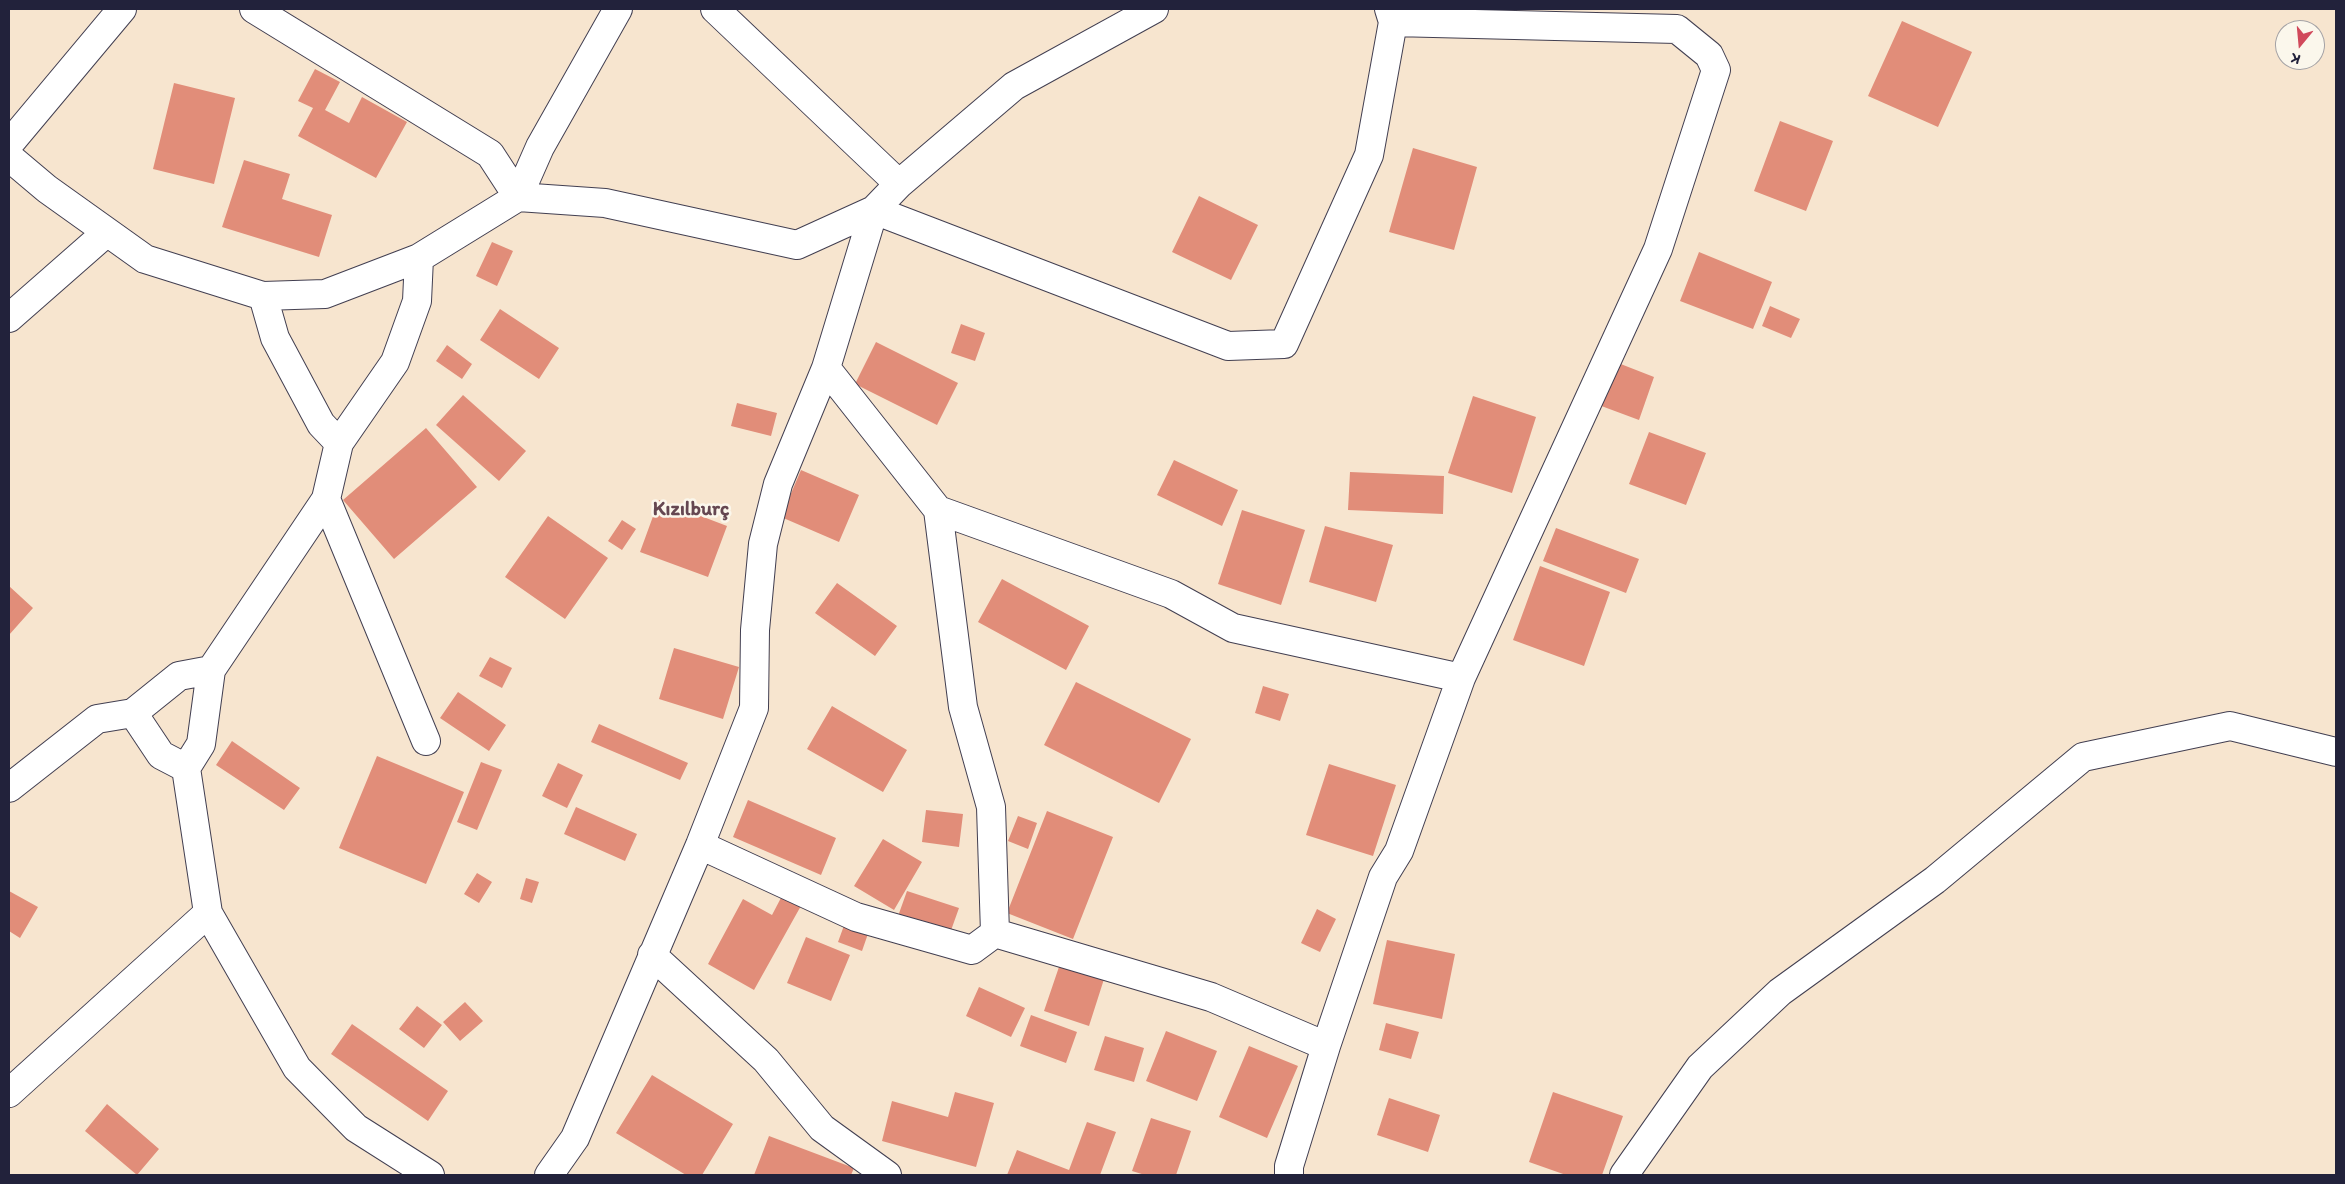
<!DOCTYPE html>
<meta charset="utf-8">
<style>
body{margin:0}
#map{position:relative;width:2345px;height:1184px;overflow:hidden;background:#f7e5cf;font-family:Itim,sans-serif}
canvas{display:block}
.frame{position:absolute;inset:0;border:10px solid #22223b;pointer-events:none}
.north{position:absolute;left:2275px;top:20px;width:50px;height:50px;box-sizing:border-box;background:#fbf7ec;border:1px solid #a4a2a5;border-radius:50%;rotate:197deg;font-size:14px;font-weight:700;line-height:20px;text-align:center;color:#22223b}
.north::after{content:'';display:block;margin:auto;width:18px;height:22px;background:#d1495b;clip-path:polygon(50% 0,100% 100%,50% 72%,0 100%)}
</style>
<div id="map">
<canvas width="2345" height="1184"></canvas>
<div class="frame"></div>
<div class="north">K</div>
</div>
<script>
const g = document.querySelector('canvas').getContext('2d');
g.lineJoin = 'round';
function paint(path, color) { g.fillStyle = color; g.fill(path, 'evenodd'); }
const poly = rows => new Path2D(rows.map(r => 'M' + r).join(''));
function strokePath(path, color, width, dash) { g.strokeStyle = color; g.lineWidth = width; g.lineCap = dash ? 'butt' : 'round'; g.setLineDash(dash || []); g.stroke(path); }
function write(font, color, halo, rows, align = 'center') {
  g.font = font + ' Itim,sans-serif'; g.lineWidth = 5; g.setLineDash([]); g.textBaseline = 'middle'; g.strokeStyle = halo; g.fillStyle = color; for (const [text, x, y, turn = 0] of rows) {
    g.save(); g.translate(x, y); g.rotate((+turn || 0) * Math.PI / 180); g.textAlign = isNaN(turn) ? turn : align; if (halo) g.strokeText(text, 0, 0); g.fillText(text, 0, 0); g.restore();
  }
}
paint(poly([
 [1902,21,1972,52,1938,127,1868,96],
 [315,69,340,82,325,110,349,123,362,97,407,122,376,178,298,136,313,108,298,101],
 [174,83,235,98,214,184,153,169],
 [1780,121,1833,141,1806,211,1754,191],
 [1413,148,1477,167,1454,250,1389,232],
 [244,160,290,174,282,199,332,215,319,257,222,227],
 [1199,196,1258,225,1231,280,1172,252],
 [492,242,513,251,497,286,476,276],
 [1699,252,1772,282,1753,329,1680,301],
 [1770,306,1800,319,1791,338,1762,326],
 [500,309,559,348,539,379,480,340],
 [961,324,985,333,975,361,951,353],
 [876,342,958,383,937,425,855,384],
 [447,345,472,364,462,379,436,361],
 [1613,361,1654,377,1639,420,1596,404],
 [463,395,526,451,499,481,436,425],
 [1473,396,1536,417,1512,493,1448,473],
 [737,403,777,413,771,436,731,426],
 [426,428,477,487,394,559,343,500],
 [1649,432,1706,453,1686,505,1629,484],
 [1174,460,1238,490,1222,526,1157,495],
 [801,470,859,495,839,542,781,517],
 [1350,472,1444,476,1443,514,1348,510],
 [659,500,727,526,708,577,640,552],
 [1242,510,1305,530,1281,605,1218,584],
 [548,516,608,558,565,619,505,577],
 [622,520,636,529,622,550,608,541],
 [1325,526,1393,545,1376,602,1309,582],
 [1556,528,1639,559,1626,593,1543,561],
 [1540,566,1610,592,1584,666,1513,640],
 [1002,579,1089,626,1066,670,978,622],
 [837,583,897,626,875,656,815,613],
 [9,586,33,608,9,635],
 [674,648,739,667,723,719,659,699],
 [490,657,512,668,502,688,479,676],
 [1076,682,1191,739,1159,803,1044,745],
 [1263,686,1289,694,1280,721,1255,713],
 [458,692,506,725,489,751,440,718],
 [832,706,907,750,883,792,807,749],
 [599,724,688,763,680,780,591,742],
 [232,741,300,788,284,810,216,765],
 [377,756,464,792,426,884,339,848],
 [481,762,502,770,477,830,457,822],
 [558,763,583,775,567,808,542,796],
 [1329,764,1396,785,1373,856,1306,835],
 [748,800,836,838,821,875,733,837],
 [576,807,637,834,625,861,564,834],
 [926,810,963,814,959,847,922,842],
 [1047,811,1113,837,1073,939,1007,913],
 [1018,816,1037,823,1028,849,1008,841],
 [883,839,922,862,894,910,854,886],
 [477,873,492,882,479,903,464,894],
 [526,878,539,882,532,903,520,899],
 [9,891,38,907,20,938,9,931],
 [907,891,959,908,949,936,897,919],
 [783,894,802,904,754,990,708,964,743,899,772,915],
 [1317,909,1336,919,1320,952,1301,943],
 [846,920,870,928,862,951,838,942],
 [806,937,850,955,831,1001,787,983],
 [1387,940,1455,954,1442,1019,1373,1004],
 [1061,961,1105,976,1089,1026,1044,1011],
 [979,987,1025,1008,1011,1037,966,1016],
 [465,1002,483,1021,460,1041,443,1022],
 [417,1006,442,1025,424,1048,399,1029],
 [1031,1015,1077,1032,1066,1063,1020,1046],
 [1386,1023,1419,1032,1411,1059,1379,1050],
 [352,1024,448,1091,428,1121,331,1054],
 [1166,1031,1217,1051,1197,1101,1146,1081],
 [1105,1036,1144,1048,1134,1082,1094,1070],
 [1249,1046,1298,1066,1267,1138,1219,1117],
 [652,1075,733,1124,702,1175,686,1175,616,1133],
 [955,1092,994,1103,976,1167,882,1141,892,1101,948,1117],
 [1553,1092,1623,1116,1602,1175,1566,1175,1529,1162],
 [1389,1098,1440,1115,1428,1152,1377,1135],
 [107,1104,159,1149,137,1175,85,1131],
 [1151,1118,1191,1131,1176,1175,1145,1175,1132,1171],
 [1087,1122,1116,1132,1100,1175,1007,1175,1017,1150,1069,1170],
 [769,1136,854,1168,851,1175,754,1175]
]), '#e18d79');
const minor = poly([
 [254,9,490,154,518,197],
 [715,9,899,184],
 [9,144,122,9],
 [9,157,47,189,145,259,263,296,325,294,419,258,518,197,605,203,797,245,874,210,1228,346,1284,344,1369,155,1393,22,1389,9],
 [518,197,540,147,618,9],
 [419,258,417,301,395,362,339,443,326,499,211,670,201,744,186,768,208,913,297,1068,356,1128,430,1175],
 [263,296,275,338,321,424,339,443],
 [9,318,107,232],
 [826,368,938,510,963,707,991,807,995,933],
 [326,499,426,741],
 [938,510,1171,594,1233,628,1461,678],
 [133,713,161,755,186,768],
 [9,788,97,719,133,713,179,676,211,670],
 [700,845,856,917,972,950,995,933],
 [995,933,1211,997,1326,1046],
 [652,955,766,1060,822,1128,887,1175],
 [9,1093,208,913],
 [549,1175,575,1138,700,845,754,708,755,630,763,544,778,484,826,368,874,210,899,184,1014,86,1154,9],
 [1289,1175,1289,1166,1326,1046,1383,877,1399,851,1461,678,1658,249,1716,70,1709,55,1677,29,1393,22],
 [1624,1175,1700,1067,1780,992,1935,880,2083,757,2230,726,2336,752]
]);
strokePath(minor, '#423f51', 30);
strokePath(minor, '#fff', 28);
write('bold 20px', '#654751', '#fbf7ec', [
 ["Kızılburç",691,510]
]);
</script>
